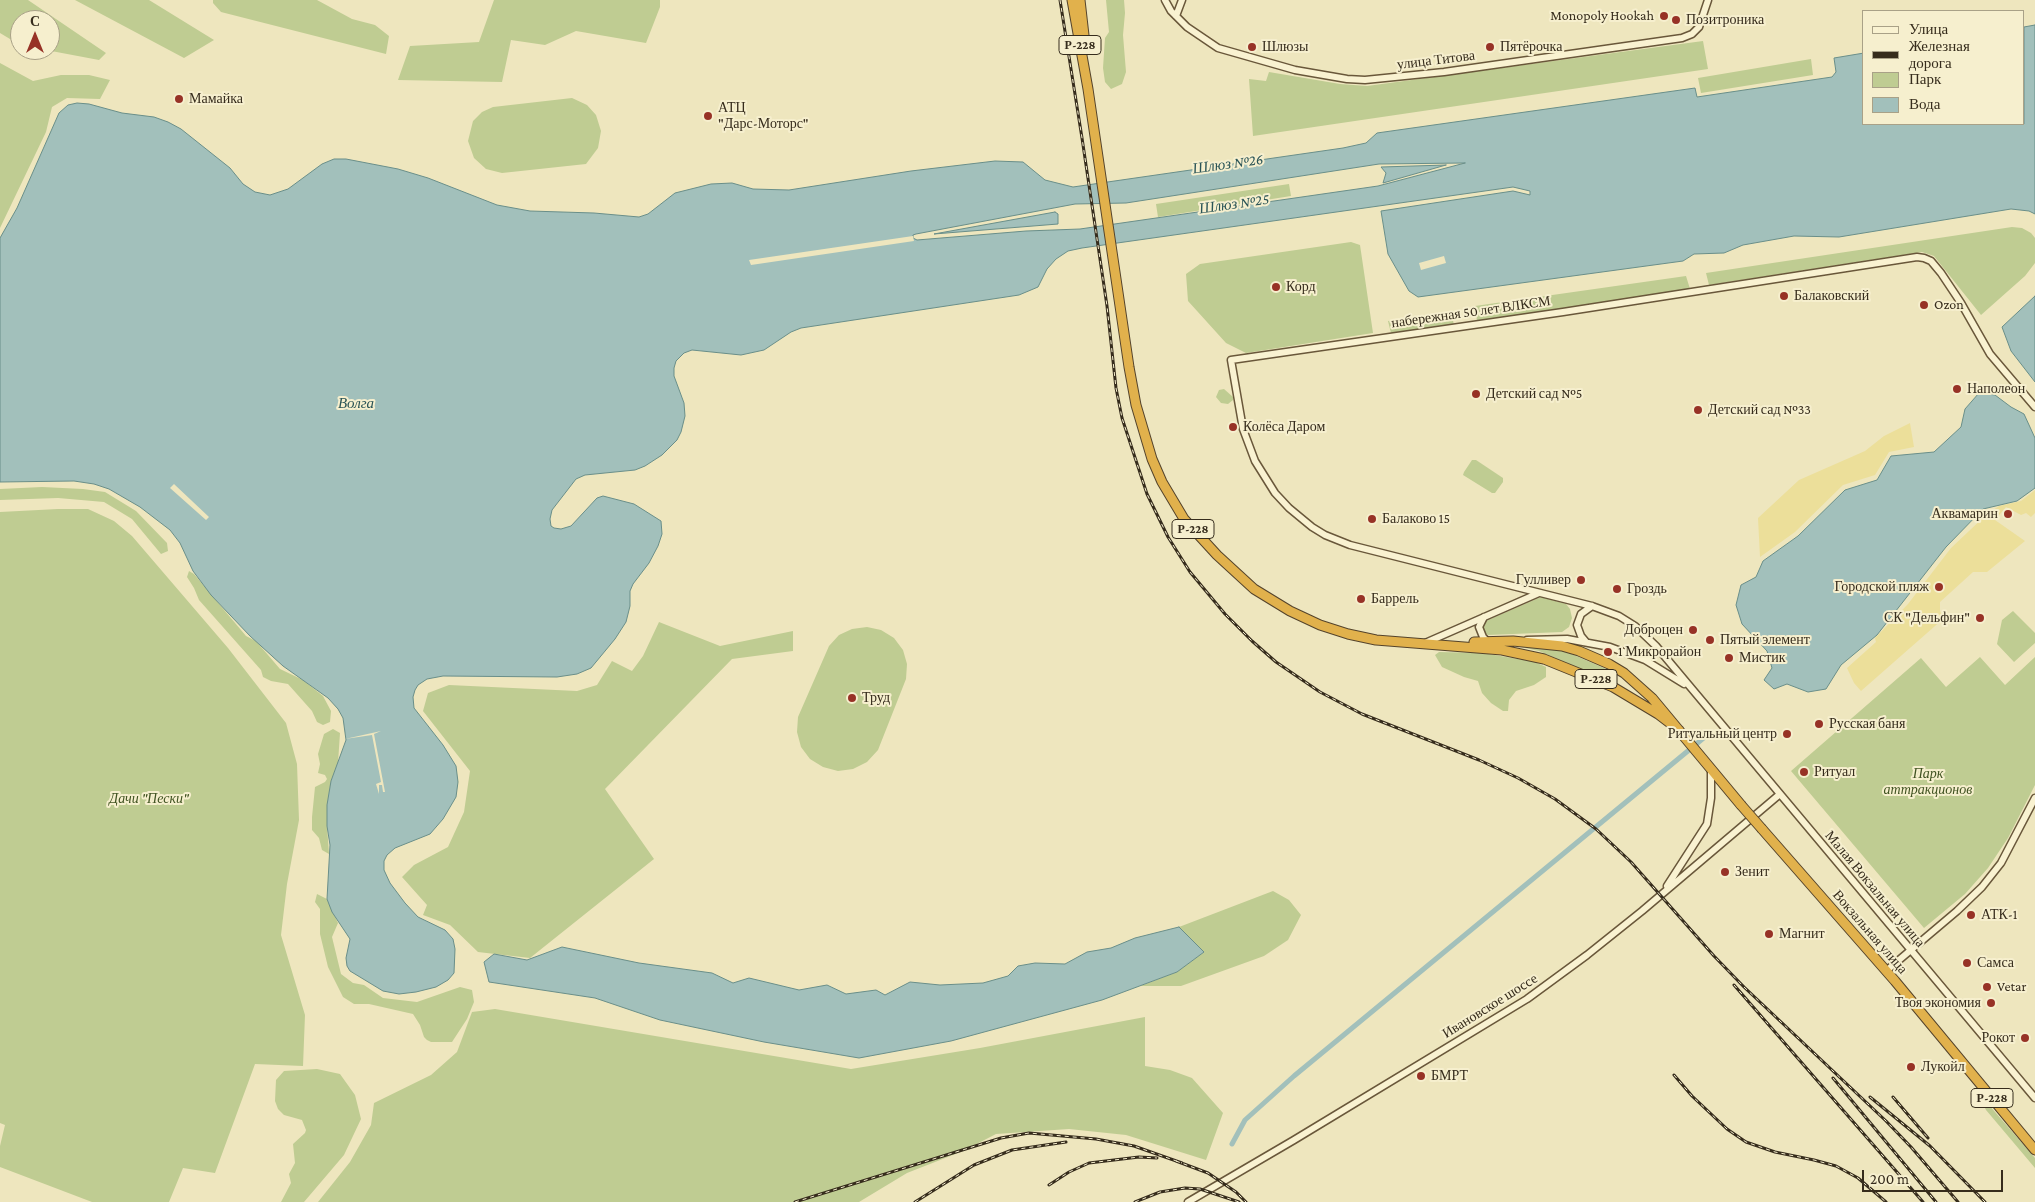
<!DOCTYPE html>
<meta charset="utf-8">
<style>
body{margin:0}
#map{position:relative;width:2035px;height:1202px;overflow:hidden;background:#eee6be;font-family:"Crimson Pro",serif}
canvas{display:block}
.legend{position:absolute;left:1862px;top:10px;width:162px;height:115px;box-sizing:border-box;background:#f6efce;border:1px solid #a9a187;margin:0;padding:6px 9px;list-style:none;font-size:15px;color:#362c1c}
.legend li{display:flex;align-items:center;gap:10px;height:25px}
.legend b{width:25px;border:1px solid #a9a187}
.north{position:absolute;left:10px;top:10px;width:50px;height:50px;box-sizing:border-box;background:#f6efce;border:1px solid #a9a187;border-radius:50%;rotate:0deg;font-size:14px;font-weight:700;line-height:20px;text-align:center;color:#362c1c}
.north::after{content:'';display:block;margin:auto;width:18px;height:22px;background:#973226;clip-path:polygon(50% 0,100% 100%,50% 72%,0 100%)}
.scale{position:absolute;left:1862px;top:1170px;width:141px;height:22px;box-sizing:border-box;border:2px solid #362c1c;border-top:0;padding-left:6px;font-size:15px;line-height:18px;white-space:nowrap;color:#362c1c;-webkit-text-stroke:4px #f6efce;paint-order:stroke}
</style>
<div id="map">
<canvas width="2035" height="1202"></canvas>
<ul class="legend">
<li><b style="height:6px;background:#f9f2d1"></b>Улица</li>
<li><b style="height:6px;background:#362c1c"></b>Железная дорога</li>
<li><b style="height:14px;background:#bfcc92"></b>Парк</li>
<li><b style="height:14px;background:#a2c0bb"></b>Вода</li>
</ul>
<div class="north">С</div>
<div class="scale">200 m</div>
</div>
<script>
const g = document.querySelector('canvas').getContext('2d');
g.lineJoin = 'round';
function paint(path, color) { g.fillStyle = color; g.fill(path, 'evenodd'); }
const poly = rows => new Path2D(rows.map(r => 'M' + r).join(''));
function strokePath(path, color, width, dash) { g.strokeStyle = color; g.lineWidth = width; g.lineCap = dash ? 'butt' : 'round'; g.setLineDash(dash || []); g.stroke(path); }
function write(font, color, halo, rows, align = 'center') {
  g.font = font + ' "Crimson Pro",serif'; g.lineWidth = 4; g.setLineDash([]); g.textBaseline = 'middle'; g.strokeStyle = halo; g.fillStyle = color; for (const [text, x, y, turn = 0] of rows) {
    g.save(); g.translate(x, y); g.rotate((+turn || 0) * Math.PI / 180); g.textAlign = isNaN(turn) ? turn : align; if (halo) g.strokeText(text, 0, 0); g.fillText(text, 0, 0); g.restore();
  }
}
paint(poly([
 [0,0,28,0,106,53,99,60,46,50,50,50,50,20,20,20,20,45,0,33],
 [75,0,149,0,214,40,184,58],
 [213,0,317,0,352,19,375,25,389,36,386,54,221,12,213,3],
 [494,0,660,0,660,7,646,43,576,31,545,45,511,40,502,82,398,80,410,46,479,42],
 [1106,0,1124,0,1125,13,1123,35,1126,72,1122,84,1111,89,1105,82,1103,68,1105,38,1109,32],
 [1703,41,1708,69,1253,136,1249,79,1266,81,1269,72,1340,84,1367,86],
 [1811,59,1813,75,1701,93,1698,78],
 [0,63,33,81,61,75,89,75,110,80,100,99,67,98,52,107,46,132,0,228],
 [572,98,587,105,596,115,601,131,598,148,586,164,502,173,486,169,474,158,468,141,473,121,482,112,493,107],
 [1289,184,1291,196,1158,217,1156,204],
 [2012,227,2022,228,2031,233,2035,238,2035,263,2025,276,1981,315,1934,256,1922,252,1709,285,1706,273],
 [1351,242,1360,245,1373,333,1246,353,1226,343,1188,301,1186,274,1200,264],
 [1686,276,1690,289,1477,321,1475,306],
 [1451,312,1454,325,1391,333,1388,321],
 [1224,389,1233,397,1233,400,1228,404,1221,403,1216,397,1219,390],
 [1472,460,1476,460,1503,478,1503,482,1495,493,1492,493,1463,475,1464,472],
 [42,487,83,489,105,492,136,511,167,543,168,551,161,554,132,519,104,502,58,498,0,500,0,489],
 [58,509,88,509,114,521,132,536,228,648,286,723,297,764,299,820,287,884,281,935,305,1015,303,1066,255,1064,215,1173,183,1168,169,1202,92,1202,0,1167,0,1146,5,1125,0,1123,0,512],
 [189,571,194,574,246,636,256,641,280,669,303,680,323,696,331,711,330,722,323,725,317,722,312,711,288,684,271,681,263,677,261,670,199,600,194,588,187,577],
 [1541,597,1566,604,1570,609,1572,618,1569,627,1562,632,1488,635,1483,632,1483,626,1486,621],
 [2013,611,2035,633,2035,643,2014,662,1997,644,2002,620],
 [659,622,720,646,793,631,793,651,732,659,605,789,654,859,530,958,478,952,450,925,423,915,427,905,402,877,414,865,448,847,464,812,470,771,423,711,428,693,449,685,577,691,597,685,612,661,632,671,643,656],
 [867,627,881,630,894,638,903,650,907,664,906,679,878,750,867,762,853,769,838,771,823,767,810,759,801,747,797,732,798,717,829,646,839,635,852,629],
 [1512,645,1558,648,1613,672,1608,676,1609,681,1539,651],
 [1439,652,1483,653,1535,662,1546,667,1546,677,1534,685,1516,691,1509,700,1508,711,1503,711,1491,703,1482,693,1478,681,1464,677,1442,667,1435,655],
 [1980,657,2005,685,2035,657,2035,785,2008,838,1988,868,1965,894,1924,928,1791,771,1921,658,1946,687],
 [333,729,340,733,338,763,331,781,327,805,327,826,329,854,322,850,319,838,312,830,312,817,315,787,325,782,327,779,325,775,318,773,320,764,318,754,324,734],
 [1273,891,1289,900,1301,915,1288,940,1264,956,1181,986,1140,986,1177,972,1204,952,1179,927],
 [317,894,327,899,338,923,332,937,341,974,353,983,364,985,383,998,417,1002,460,987,472,990,474,1002,467,1019,452,1042,431,1042,427,1040,424,1037,420,1025,413,1014,369,1004,354,1004,343,997,328,967,320,934,320,909,315,902],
 [495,1009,851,1069,980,1048,1145,1017,1145,1066,1170,1070,1192,1078,1223,1113,1206,1160,1126,1135,1069,1129,996,1134,963,1151,907,1173,859,1202,318,1202,350,1162,371,1125,374,1103,431,1075,457,1052,472,1012],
 [317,1069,340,1074,355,1095,361,1119,344,1155,304,1202,281,1202,291,1183,289,1174,295,1163,293,1144,305,1133,306,1130,302,1120,284,1115,278,1109,275,1101,276,1080,284,1071],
 [1989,1105,2035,1158,2035,1168,1986,1110,1985,1108]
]), '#bfcc92');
paint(poly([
 [1910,423,1914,447,1889,452,1875,475,1843,485,1795,532,1760,557,1758,518,1799,480,1865,451,1884,436],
 [2035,490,2035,513,2031,517,2026,513,2021,515,2006,507,1995,520,2025,541,1987,572,1973,572,1940,602,1940,611,1943,619,1861,691,1854,683,1847,668,1876,642,1875,638,1908,604,1951,548,1987,514,1999,506,2021,501]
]), '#ecdf9a');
const water = poly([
 [2035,25,2035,214,2029,211,2011,209,1839,237,1794,236,1743,245,1724,253,1694,254,1683,261,1418,297,1409,291,1388,254,1381,211,1513,191,1530,195,1530,191,1513,187,1082,248,1068,251,1056,259,1047,269,1038,287,1019,295,801,328,791,332,764,350,741,355,692,350,684,353,676,361,674,368,674,376,684,403,685,416,681,432,677,440,662,455,645,466,635,470,585,475,576,479,552,510,550,519,551,526,554,528,561,529,571,526,597,498,603,496,634,504,661,521,662,534,658,546,649,563,633,584,630,591,630,606,626,622,615,639,591,668,577,674,557,677,443,676,427,679,418,685,415,690,413,697,414,708,443,745,456,766,458,782,456,797,443,819,430,834,395,848,387,855,384,861,384,870,390,883,405,903,418,917,445,930,453,939,455,949,454,973,448,980,436,987,416,992,399,994,383,991,350,971,347,966,346,958,350,939,332,912,327,899,330,845,327,826,327,805,331,781,346,740,343,718,338,709,328,698,283,666,250,636,211,595,193,571,180,543,170,530,140,507,109,489,94,484,74,481,0,482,0,238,17,208,59,113,68,105,77,103,89,104,122,113,154,117,168,122,181,129,230,168,243,184,255,192,270,195,288,189,322,164,334,159,346,159,398,169,428,178,497,205,530,211,594,213,639,217,648,214,675,193,711,184,732,183,753,189,789,190,911,171,995,161,1023,162,1045,180,1073,187,1343,148,1366,143,1377,133,1695,88,1697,97,1832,77,1836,72,1834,58,1864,53,1864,124,2024,124,2024,27,2035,25],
 [1465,163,1378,186,1080,229,1026,231,917,240,913,238,913,235,916,234,1075,204,1126,203,1379,164,1465,163],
 [1446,165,1383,183,1386,173,1381,167,1446,165],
 [1055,212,1058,214,1058,224,934,234,1055,212],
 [2035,296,2035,382,2011,351,2002,327,2035,296],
 [1979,393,1995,395,2011,407,2024,414,2035,438,2035,488,2017,501,1983,509,1946,547,1877,635,1841,665,1826,689,1808,692,1787,684,1774,689,1764,680,1772,668,1767,651,1742,624,1736,605,1741,585,1756,577,1763,561,1798,536,1845,490,1877,480,1891,456,1934,452,1961,427,1965,409,1979,393],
 [1179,927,1204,952,1177,972,1102,1000,951,1041,859,1058,764,1042,660,1020,595,998,489,982,484,962,494,954,527,960,562,947,639,963,712,973,733,983,749,978,799,990,827,985,846,994,876,990,885,995,910,982,940,985,983,983,1008,976,1018,966,1035,963,1065,964,1087,952,1111,948,1135,938,1179,927]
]);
paint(water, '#a2c0bb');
strokePath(water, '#698e89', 1);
paint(poly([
 [913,236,914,241,751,265,749,260],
 [1444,256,1446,263,1421,270,1419,263],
 [174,484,209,517,206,520,170,488],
 [381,731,374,734,385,792,383,792,382,785,379,785,379,794,376,784,381,782,372,735,345,739]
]), '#eee6be');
strokePath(poly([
 [1232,1144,1245,1120,1294,1076,1706,736]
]), '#a2c0bb', 5);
const secondary = poly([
 [1165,0,1171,11,1187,27,1218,48,1295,70,1347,79,1365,80,1444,72,1682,38,1692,34,1699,27,1708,0],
 [1176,16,1182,0],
 [2035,407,1990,354,1961,303,1941,273,1931,261,1924,258,1917,257,1563,312,1231,360,1243,429,1255,461,1275,493,1289,508,1312,527,1325,535,1350,545,1592,606,1619,616,1635,626,1656,646,2035,1098],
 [1484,617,1479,627,1483,637,1489,643],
 [1527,640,1567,639,1610,647,1645,660,1684,684],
 [1586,642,1581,636,1577,625,1581,614,1592,606],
 [1425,643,1539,593],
 [1645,660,1653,656,1656,646],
 [1667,886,1707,824,1711,798,1711,769],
 [1886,971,1957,911,1982,887,2001,863,2035,798],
 [1188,1202,1294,1140,1527,999,1587,955,1642,911,1780,794]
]);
const highway = poly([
 [1072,0,1088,89,1129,367,1136,405,1152,459,1162,482,1184,519,1217,555,1254,589,1290,611,1320,625,1348,634,1376,640,1502,650,1544,659,1613,687,1658,714,1679,730],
 [1080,0,1085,44],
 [1474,642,1513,641,1562,646,1579,651,1609,664,1624,673,1652,698,1741,805],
 [1762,829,1895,981,2035,1150]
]);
strokePath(secondary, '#69573a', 9);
strokePath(highway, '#54432b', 11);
strokePath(secondary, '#f9f2d1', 6);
strokePath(highway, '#e1b14c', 9);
const rail = poly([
 [1060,0,1082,138,1107,306,1116,388,1122,418,1147,494,1168,537,1190,572,1225,614,1252,641,1276,662,1320,692,1362,714,1479,760,1518,778,1555,799,1596,829,1631,862,1714,956,1744,987,1886,1121,1911,1147,1958,1202],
 [1734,985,1923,1202],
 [1674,1075,1692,1096,1727,1129,1746,1142,1775,1152,1814,1160,1836,1166,1858,1178,1886,1202],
 [1833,1078,1936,1202],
 [1870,1097,1930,1146,1985,1202],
 [1893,1097,1928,1138],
 [1176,1161,1208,1173,1236,1192,1246,1202],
 [1049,1185,1069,1172,1089,1163,1139,1157,1157,1158],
 [795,1202,1001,1138,1029,1133,1096,1139,1134,1146,1182,1163],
 [915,1202,974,1165,1012,1150,1066,1142],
 [1135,1202,1160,1192,1185,1188,1200,1189,1239,1202]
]);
strokePath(rail, '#362c1c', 3);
strokePath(rail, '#f6efce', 1, [4]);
const highwayBridge = poly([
 [1741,805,1762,829]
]);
strokePath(highwayBridge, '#54432b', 11, []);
strokePath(highwayBridge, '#e1b14c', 9);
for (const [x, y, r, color] of [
 [1664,16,5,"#973226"],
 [1676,20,5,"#973226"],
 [1252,47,5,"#973226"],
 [1490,47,5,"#973226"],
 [179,99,5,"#973226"],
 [708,116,5,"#973226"],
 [1276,287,5,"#973226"],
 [1784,296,5,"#973226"],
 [1924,305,5,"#973226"],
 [1957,389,5,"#973226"],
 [1476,394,5,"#973226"],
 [1698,410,5,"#973226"],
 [1233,427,5,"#973226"],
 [2008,514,5,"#973226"],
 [1372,519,5,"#973226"],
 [1581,580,5,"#973226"],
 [1939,587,5,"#973226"],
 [1617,589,5,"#973226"],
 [1361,599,5,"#973226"],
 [1980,618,5,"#973226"],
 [1693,630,5,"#973226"],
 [1710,640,5,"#973226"],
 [1608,652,5,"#973226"],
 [1729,658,5,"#973226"],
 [852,698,5,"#973226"],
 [1819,724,5,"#973226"],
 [1787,734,5,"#973226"],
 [1804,772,5,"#973226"],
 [1725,872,5,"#973226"],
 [1971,915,5,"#973226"],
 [1769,934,5,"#973226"],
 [1967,963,5,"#973226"],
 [1987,987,5,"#973226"],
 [1991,1003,5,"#973226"],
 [2025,1038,5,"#973226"],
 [1911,1067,5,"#973226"],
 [1421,1076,5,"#973226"]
]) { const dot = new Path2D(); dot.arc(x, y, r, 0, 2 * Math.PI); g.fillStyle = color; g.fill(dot); strokePath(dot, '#f6efce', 2); }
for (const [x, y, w] of [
 [1080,45,42],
 [1193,529,42],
 [1596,679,42],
 [1992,1098,42]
]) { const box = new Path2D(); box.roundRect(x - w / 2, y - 9.5, w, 19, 4); g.fillStyle = '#f6efce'; g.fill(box); strokePath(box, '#362c1c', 1); }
write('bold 12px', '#362c1c', null, [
 ["Р-228",1080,45],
 ["Р-228",1193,529],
 ["Р-228",1596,679],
 ["Р-228",1992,1098]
]);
write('14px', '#362c1c', '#f6efce', [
 ["Monopoly Hookah",1654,16,"right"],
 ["Позитроника",1686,20],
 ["Шлюзы",1262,47],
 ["Пятёрочка",1500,47],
 ["Мамайка",189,99],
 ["АТЦ",718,108],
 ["\"Дарс-Моторс\"",718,124],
 ["Корд",1286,287],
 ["Балаковский",1794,296],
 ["Ozon",1934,305],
 ["Наполеон",1967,389],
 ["Детский сад №5",1486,394],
 ["Детский сад №33",1708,410],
 ["Колёса Даром",1243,427],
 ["Аквамарин",1998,514,"right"],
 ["Балаково 15",1382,519],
 ["Гулливер",1571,580,"right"],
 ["Городской пляж",1929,587,"right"],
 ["Гроздь",1627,589],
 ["Баррель",1371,599],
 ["СК \"Дельфин\"",1970,618,"right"],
 ["Доброцен",1683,630,"right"],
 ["Пятый элемент",1720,640],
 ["1 Микрорайон",1618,652],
 ["Мистик",1739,658],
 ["Труд",862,698],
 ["Русская баня",1829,724],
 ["Ритуальный центр",1777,734,"right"],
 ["Ритуал",1814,772],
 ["Зенит",1735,872],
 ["АТК-1",1981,915],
 ["Магнит",1779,934],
 ["Самса",1977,963],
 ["Vetar",1997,987],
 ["Твоя экономия",1981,1003,"right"],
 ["Рокот",2015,1038,"right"],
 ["Лукойл",1921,1067],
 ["БМРТ",1431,1076]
], 'left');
write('14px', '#362c1c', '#f6efce', [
 ["улица Титова",1436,60,-7],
 ["набережная 50 лет ВЛКСМ",1471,312,-8],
 ["Малая Вокзальная улица",1875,889,50],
 ["Вокзальная улица",1870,932,49],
 ["Ивановское шоссе",1490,1006,-32]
]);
write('italic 14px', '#415322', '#f6efce', [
 ["Парк",1928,774],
 ["аттракционов",1928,790],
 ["Дачи \"Пески\"",149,799]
]);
write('italic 15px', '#2a5456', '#f6efce', [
 ["Шлюз №26",1228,164,-8],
 ["Шлюз №25",1234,204,-8],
 ["Волга",356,403]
]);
</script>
